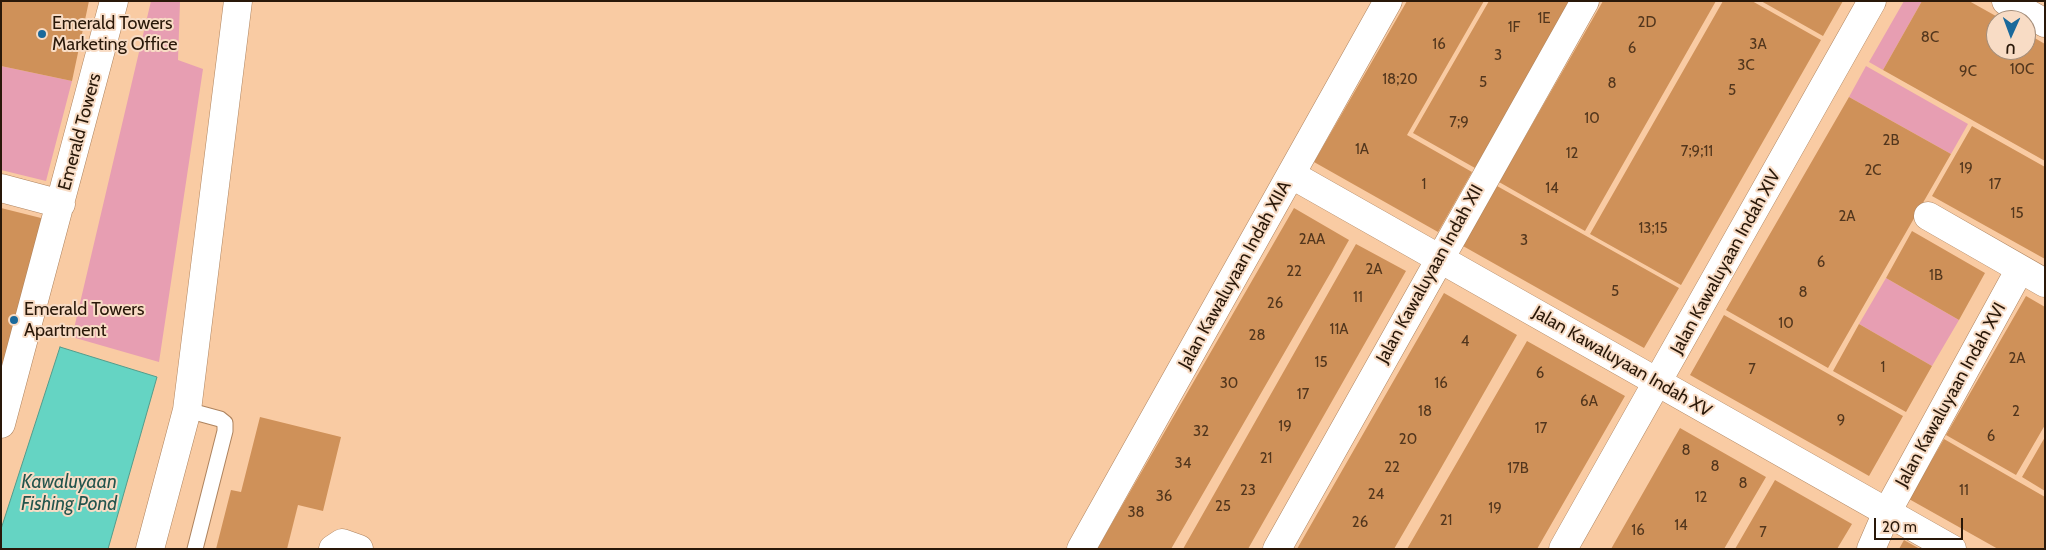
<!DOCTYPE html>
<style>
body{margin:0}
#map{position:relative;width:2046px;height:550px;overflow:hidden;background:#f9cba3;font-family:Cabin,sans-serif}
canvas{display:block}
.frame{position:absolute;inset:0;border:2px solid #291809;pointer-events:none}
.north{position:absolute;left:1986px;top:10px;width:50px;height:50px;box-sizing:border-box;background:#f8dcc5;border:1px solid #a58e7a;border-radius:50%;rotate:182deg;font-size:14px;font-weight:700;line-height:20px;text-align:center;color:#291809}
.north::after{content:'';display:block;margin:auto;width:18px;height:22px;background:#1a699b;clip-path:polygon(50% 0,100% 100%,50% 72%,0 100%)}
.scale{position:absolute;left:1874px;top:518px;width:89px;height:22px;box-sizing:border-box;border:2px solid #291809;border-top:0;padding-left:6px;font-size:15px;line-height:18px;white-space:nowrap;color:#291809;-webkit-text-stroke:4px #f8dcc5;paint-order:stroke}
</style>
<div id="map">
<canvas width="2046" height="550"></canvas>
<div class="frame"></div>
<div class="north">U</div>
<div class="scale">20 m</div>
</div>
<script>
const g = document.querySelector('canvas').getContext('2d');
g.lineJoin = 'round';
function paint(path, color) { g.fillStyle = color; g.fill(path, 'evenodd'); }
const poly = rows => new Path2D(rows.map(r => 'M' + r).join(''));
function strokePath(path, color, width, dash) { g.strokeStyle = color; g.lineWidth = width; g.lineCap = dash ? 'butt' : 'round'; g.setLineDash(dash || []); g.stroke(path); }
function write(font, color, halo, rows, align = 'center') {
  g.font = font + ' Cabin,sans-serif'; g.lineWidth = 4; g.setLineDash([]); g.textBaseline = 'middle'; g.strokeStyle = halo; g.fillStyle = color; for (const [text, x, y, turn = 0] of rows) {
    g.save(); g.translate(x, y); g.rotate((+turn || 0) * Math.PI / 180); g.textAlign = isNaN(turn) ? turn : align; if (halo) g.strokeText(text, 0, 0); g.fillText(text, 0, 0); g.restore();
  }
}
paint(poly([
 [151,1,180,1,178,60,203,69,159,362,72,337],
 [1904,1,1922,1,1883,70,1869,62],
 [1,66,72,81,46,181,1,170],
 [1866,66,1968,124,1951,154,1849,97],
 [1886,278,1959,320,1932,366,1859,324]
]), '#e79eb2');
const water = poly([
 [60,347,157,377,108,549,1,549,1,529,60,347]
]);
paint(water, '#65d4c3');
strokePath(water, '#539c8b', 1);
paint(poly([
 [1,1,89,1,72,81,1,66],
 [1407,1,1484,1,1407,135,1472,172,1438,232,1314,162],
 [1489,1,1570,1,1475,168,1413,133],
 [1603,1,1716,1,1585,231,1499,182],
 [1723,1,1752,1,1821,40,1681,285,1590,234],
 [1761,1,1843,1,1823,36],
 [1922,1,1969,1,2003,20,1996,20,1996,50,2026,50,2026,33,2045,44,2045,161,1883,70],
 [1849,97,1951,154,1828,368,1726,310],
 [1972,126,2045,167,2045,259,1932,196],
 [1497,186,1679,288,1644,348,1463,246],
 [1,208,53,221,1,417],
 [1294,208,1349,240,1331,272,1171,549,1097,549],
 [1912,231,1985,273,1959,320,1886,278],
 [1356,244,1406,271,1248,549,1183,549],
 [1444,293,1517,335,1437,475,1394,549,1297,549],
 [2026,296,2045,307,2045,425,2016,475,1946,435],
 [1724,315,1903,416,1869,476,1690,375],
 [1859,324,1932,366,1906,412,1833,371],
 [1527,341,1625,396,1537,549,1407,549],
 [260,417,341,437,323,511,298,505,287,549,216,549,231,490,241,492],
 [1680,428,1766,477,1749,506,1724,549,1611,549],
 [2045,437,2045,491,2022,477],
 [1944,439,2045,497,2045,549,1998,549,1909,499],
 [1775,480,1852,524,1837,549,1735,549],
 [1904,540,1920,549,1899,549]
]), '#cf9159');
const service = poly([
 [187,410,220,419,225,423,225,431,195,549]
]);
const minor = poly([
 [2006,1,2045,23],
 [1292,175,1952,549],
 [1,188,61,204],
 [1928,216,2045,283],
 [1,424,114,1],
 [150,549,187,410,238,1],
 [333,549,342,543,359,549],
 [1081,549,1388,1],
 [1277,549,1585,1],
 [1563,549,1872,1],
 [1871,549,1887,512,2020,269]
]);
strokePath(service, '#ae835e', 17);
strokePath(minor, '#ae835e', 29);
strokePath(service, '#fff', 15);
strokePath(minor, '#fff', 28);
for (const [x, y, r, color] of [
 [42,34,5,"#1a699b"],
 [14,320,5,"#1a699b"]
]) { const dot = new Path2D(); dot.arc(x, y, r, 0, 2 * Math.PI); g.fillStyle = color; g.fill(dot); strokePath(dot, '#f8dcc5', 2); }
write('15px', '#52361d', null, [
 ["1E",1544,19],
 ["2D",1647,23],
 ["1F",1514,28],
 ["8C",1930,38],
 ["16",1439,45],
 ["3A",1758,45],
 ["6",1632,49],
 ["3",1498,56],
 ["3C",1746,66],
 ["10C",2022,70],
 ["9C",1968,72],
 ["18;20",1400,80],
 ["5",1483,83],
 ["8",1612,84],
 ["5",1732,91],
 ["10",1592,119],
 ["7;9",1459,123],
 ["2B",1891,141],
 ["1A",1362,150],
 ["7;9;11",1697,152],
 ["12",1572,154],
 ["19",1966,169],
 ["2C",1873,171],
 ["1",1424,185],
 ["17",1995,185],
 ["14",1552,189],
 ["15",2017,214],
 ["2A",1847,217],
 ["13;15",1653,229],
 ["2AA",1312,240],
 ["3",1524,241],
 ["6",1821,263],
 ["2A",1374,270],
 ["22",1294,272],
 ["1B",1936,276],
 ["5",1615,292],
 ["8",1803,293],
 ["11",1358,298],
 ["26",1275,304],
 ["10",1786,324],
 ["11A",1339,330],
 ["28",1257,336],
 ["4",1465,342],
 ["2A",2017,359],
 ["15",1321,363],
 ["1",1883,368],
 ["7",1752,370],
 ["6",1540,374],
 ["30",1229,384],
 ["16",1441,384],
 ["17",1303,395],
 ["6A",1589,402],
 ["18",1425,412],
 ["2",2016,412],
 ["9",1841,421],
 ["19",1285,427],
 ["17",1541,429],
 ["32",1201,432],
 ["6",1991,437],
 ["20",1408,440],
 ["8",1686,451],
 ["21",1266,459],
 ["34",1183,464],
 ["8",1715,467],
 ["22",1392,468],
 ["17B",1518,469],
 ["8",1743,484],
 ["23",1248,491],
 ["11",1964,491],
 ["24",1376,495],
 ["36",1164,497],
 ["12",1701,498],
 ["25",1223,507],
 ["19",1495,509],
 ["38",1136,513],
 ["21",1446,521],
 ["26",1360,523],
 ["14",1681,526],
 ["16",1638,531],
 ["7",1763,533]
]);
write('18px', '#291809', '#f8dcc5', [
 ["Emerald Towers",52,24],
 ["Marketing Office",52,45],
 ["Emerald Towers",24,310],
 ["Apartment",24,331]
], 'left');
write('18px', '#291809', '#f8dcc5', [
 ["Emerald Towers",80,132,-75],
 ["Jalan Kawaluyaan Indah XIV",1726,262,-61],
 ["Jalan Kawaluyaan Indah XII",1430,274,-61],
 ["Jalan Kawaluyaan Indah XIIA",1235,275,-61],
 ["Jalan Kawaluyaan Indah XV",1622,362,30],
 ["Jalan Kawaluyaan Indah XVI",1951,395,-61]
]);
write('italic 19px', '#24554d', '#f8dcc5', [
 ["Kawaluyaan",69,482],
 ["Fishing Pond",69,504]
]);
</script>
